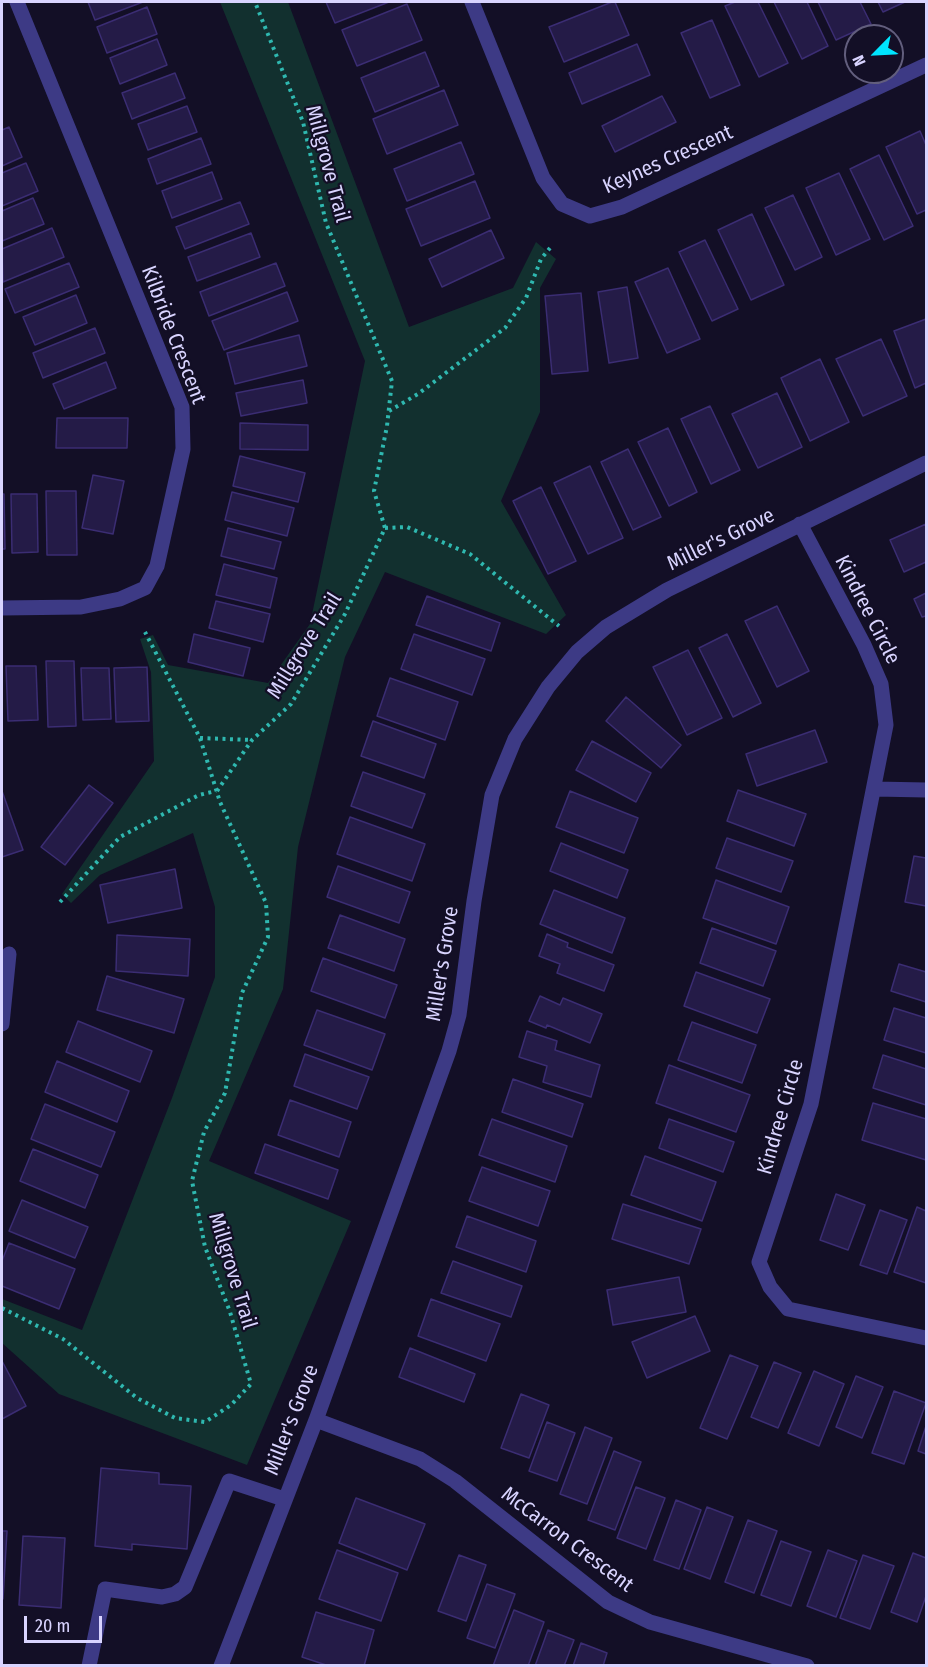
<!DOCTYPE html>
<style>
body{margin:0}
#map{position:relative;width:928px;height:1667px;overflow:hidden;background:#130f26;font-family:"Fira Sans Condensed",sans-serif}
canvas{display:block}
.frame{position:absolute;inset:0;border:3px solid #d9d4ff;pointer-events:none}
.north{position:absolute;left:844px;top:24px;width:60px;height:60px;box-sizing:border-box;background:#130f26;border:2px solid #625e7d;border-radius:50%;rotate:246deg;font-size:16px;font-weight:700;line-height:24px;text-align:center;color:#d9d4ff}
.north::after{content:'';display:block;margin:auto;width:21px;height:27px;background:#00e5ff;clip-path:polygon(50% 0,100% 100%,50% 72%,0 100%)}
.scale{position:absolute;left:24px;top:1616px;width:78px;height:27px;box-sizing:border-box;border:3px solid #d9d4ff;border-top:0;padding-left:8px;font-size:18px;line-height:21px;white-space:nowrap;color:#d9d4ff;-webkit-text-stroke:4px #130f26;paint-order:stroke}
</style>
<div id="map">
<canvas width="928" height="1667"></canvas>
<div class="frame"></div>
<div class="north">N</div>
<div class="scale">20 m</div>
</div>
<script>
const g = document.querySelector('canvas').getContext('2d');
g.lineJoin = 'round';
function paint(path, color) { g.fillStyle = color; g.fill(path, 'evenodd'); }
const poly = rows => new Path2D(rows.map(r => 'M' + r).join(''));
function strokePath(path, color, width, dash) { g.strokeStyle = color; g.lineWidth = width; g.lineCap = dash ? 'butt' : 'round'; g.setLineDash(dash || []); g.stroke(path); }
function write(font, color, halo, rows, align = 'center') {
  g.font = font + ' "Fira Sans Condensed",sans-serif'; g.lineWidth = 4.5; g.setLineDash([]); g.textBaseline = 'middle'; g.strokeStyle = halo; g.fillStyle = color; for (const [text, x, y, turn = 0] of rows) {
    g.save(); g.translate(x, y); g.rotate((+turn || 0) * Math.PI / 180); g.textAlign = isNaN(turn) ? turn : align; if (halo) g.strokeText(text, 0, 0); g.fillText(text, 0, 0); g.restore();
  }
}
paint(poly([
 [220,2,288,2,409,327,513,288,536,242,556,259,540,288,540,412,501,501,566,615,546,634,385,572,345,657,298,847,283,989,209,1161,351,1221,247,1465,59,1394,2,1343,2,1299,82,1330,172,1098,215,977,215,907,193,833,100,875,71,903,62,894,154,761,151,672,140,639,153,635,168,665,268,683,310,624,365,361]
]), '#12302f');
const building = poly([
 [88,2,143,2,95,20,88,2],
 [326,2,389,2,335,23,326,2],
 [612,2,615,2,629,35,564,62,549,27,612,2],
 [735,2,758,2,788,63,759,77,725,6,735,2],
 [774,2,807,2,828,46,802,59,774,2],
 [818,2,860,2,871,24,836,40,818,2],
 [878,2,905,2,883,12,878,2],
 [407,4,422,40,357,66,342,30,407,4],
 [147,7,157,34,107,53,97,27,147,7],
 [712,20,740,85,710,98,681,33,712,20],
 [157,39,167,65,120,84,110,58,157,39],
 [637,44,650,75,582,104,569,73,637,44],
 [425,52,439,86,375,112,361,78,425,52],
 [175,73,185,98,132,119,122,93,175,73],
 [444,90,458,125,387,154,373,119,444,90],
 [662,96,676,122,615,152,602,126,662,96],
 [187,106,197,132,148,150,138,124,187,106],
 [9,127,22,157,2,166,2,130,9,127],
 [920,131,926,145,926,210,917,214,886,147,920,131],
 [201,138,211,164,157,184,148,159,201,138],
 [461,142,474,174,407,201,394,169,461,142],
 [879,155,913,226,884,240,850,169,879,155],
 [26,163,38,191,2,206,2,173,26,163],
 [212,172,222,199,172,218,162,191,212,172],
 [839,173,870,239,836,255,806,188,839,173],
 [475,181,490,218,421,246,406,209,475,181],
 [793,195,822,257,795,270,765,208,793,195],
 [33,198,44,224,2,241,2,211,33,198],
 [240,202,249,224,185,249,176,227,240,202],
 [752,214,784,285,751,300,718,230,752,214],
 [52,228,64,257,3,282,2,249,52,228],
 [491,230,504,258,442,287,429,259,491,230],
 [251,233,260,257,197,281,188,257,251,233],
 [705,240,738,309,712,321,679,252,705,240],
 [69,263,79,287,15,313,5,289,69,263],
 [276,263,285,286,209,316,200,292,276,263],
 [668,268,700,339,667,353,635,282,668,268],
 [627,287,638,358,609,363,598,292,627,287],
 [287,292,298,321,224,350,212,321,287,292],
 [581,293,588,371,552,374,545,296,581,293],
 [76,295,87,323,35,345,23,317,76,295],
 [926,319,926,383,915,388,894,331,926,319],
 [95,328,105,353,43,378,33,353,95,328],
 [299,335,307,366,235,384,227,353,299,335],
 [881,339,907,396,863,416,836,359,881,339],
 [820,359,849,422,810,441,781,378,820,359],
 [106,362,116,388,64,409,53,384,106,362],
 [303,380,307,403,241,416,236,393,303,380],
 [777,393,802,447,758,468,732,414,777,393],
 [710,406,740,470,711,484,681,419,710,406],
 [57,418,128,418,127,448,56,448,57,418],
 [240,423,308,425,308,450,240,449,240,423],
 [668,428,697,492,669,506,638,442,668,428],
 [628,449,661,517,633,530,601,462,628,449],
 [240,456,305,473,298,502,233,486,240,456],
 [590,466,623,538,588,554,554,483,590,466],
 [93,475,124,481,113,534,82,528,93,475],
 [541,487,576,561,548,574,513,501,541,487],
 [46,491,76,491,77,555,47,555,46,491],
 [232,492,294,508,287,536,225,520,232,492],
 [2,494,4,494,5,549,2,549,2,494],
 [11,494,37,494,38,552,12,553,11,494],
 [926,524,926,562,904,572,890,540,926,524],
 [228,528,281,542,274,569,221,556,228,528],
 [224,564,277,578,270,608,216,595,224,564],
 [926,593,926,616,922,617,914,599,926,593],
 [427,596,500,623,491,651,416,625,427,596],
 [216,601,270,614,263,642,209,628,216,601],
 [777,606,809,671,777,687,745,621,777,606],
 [194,634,250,648,243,676,188,662,194,634],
 [414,634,485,659,472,695,401,669,414,634],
 [727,634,761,703,733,717,699,648,727,634],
 [688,650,722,718,687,735,653,667,688,650],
 [46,661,74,661,76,726,48,727,46,661],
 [6,666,36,666,38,720,8,721,6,666],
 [147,667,149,721,116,722,114,668,147,667],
 [81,668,109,668,111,719,83,720,81,668],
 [390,678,458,702,445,740,377,716,390,678],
 [626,697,681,745,661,768,606,721,626,697],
 [373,721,436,744,424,778,361,756,373,721],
 [815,730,827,762,757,786,746,754,815,730],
 [592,741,651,773,636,802,576,770,592,741],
 [363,772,425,794,412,828,351,806,363,772],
 [89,785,113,803,65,865,41,847,89,785],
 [738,790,806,814,794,846,727,821,738,790],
 [2,791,23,850,2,857,2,791],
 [570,791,638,818,624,853,556,827,570,791],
 [350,817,425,844,412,881,337,854,350,817],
 [727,838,793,861,781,892,716,868,727,838],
 [561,843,628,870,617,898,550,871,561,843],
 [914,856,926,858,926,906,905,902,914,856],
 [338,866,410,892,399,923,327,897,338,866],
 [175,869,182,908,108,923,100,885,175,869],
 [716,880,789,907,776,944,703,918,716,880],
 [554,890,625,918,612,953,540,924,554,890],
 [340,915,405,939,394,971,328,948,340,915],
 [712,928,776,951,763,986,700,963,712,928],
 [547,934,568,943,567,947,614,965,604,991,557,973,560,964,539,956,547,934],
 [117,935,190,939,188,976,116,971,117,935],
 [323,958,397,985,385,1018,311,991,323,958],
 [899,964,926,972,926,1002,891,991,899,964],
 [696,972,770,999,757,1033,684,1006,696,972],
 [107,976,184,999,174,1033,97,1010,107,976],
 [540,996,560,1005,563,998,602,1014,590,1043,547,1025,546,1028,529,1021,540,996],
 [894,1008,926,1018,926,1053,884,1040,894,1008],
 [317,1010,385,1034,372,1070,304,1045,317,1010],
 [78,1021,152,1051,140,1082,66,1052,78,1021],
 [692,1022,756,1045,742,1083,678,1060,692,1022],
 [527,1031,557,1041,555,1050,600,1065,591,1097,543,1082,547,1066,519,1057,527,1031],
 [305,1054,369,1077,357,1109,294,1086,305,1054],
 [883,1055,926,1069,926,1105,873,1088,883,1055],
 [57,1061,129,1091,117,1122,45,1092,57,1061],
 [669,1065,750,1095,736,1132,656,1103,669,1065],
 [513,1079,583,1104,572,1137,502,1112,513,1079],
 [290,1100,351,1122,339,1157,278,1135,290,1100],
 [873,1103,926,1119,926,1160,862,1140,873,1103],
 [45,1104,115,1132,101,1167,31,1139,45,1104],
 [492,1119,567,1146,555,1182,479,1155,492,1119],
 [669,1119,734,1142,723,1172,659,1148,669,1119],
 [265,1144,338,1170,328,1199,255,1173,265,1144],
 [33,1149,98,1175,85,1208,20,1181,33,1149],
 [645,1156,716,1182,702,1221,631,1195,645,1156],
 [482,1167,550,1191,538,1226,469,1201,482,1167],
 [836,1194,865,1205,848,1250,820,1240,836,1194],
 [22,1200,88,1227,75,1258,9,1231,22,1200],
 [623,1204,701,1229,689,1264,612,1239,623,1204],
 [917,1207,926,1211,926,1283,894,1272,917,1207],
 [880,1210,907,1220,887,1274,860,1265,880,1210],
 [467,1216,536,1241,526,1272,456,1247,467,1216],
 [9,1243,75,1269,59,1309,2,1286,2,1261,9,1243],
 [453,1261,522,1286,511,1317,441,1293,453,1261],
 [679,1277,686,1312,613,1325,607,1290,679,1277],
 [431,1299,500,1324,486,1361,418,1336,431,1299],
 [695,1316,710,1351,647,1378,632,1342,695,1316],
 [410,1348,475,1374,464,1402,399,1377,410,1348],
 [730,1355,758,1366,727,1439,700,1428,730,1355],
 [2,1361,26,1406,2,1419,2,1361],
 [774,1362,801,1373,778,1428,751,1417,774,1362],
 [814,1371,844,1384,819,1446,788,1433,814,1371],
 [856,1376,883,1387,862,1438,836,1427,856,1376],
 [894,1391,926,1403,904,1464,872,1453,894,1391],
 [521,1394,549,1405,529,1458,501,1448,521,1394],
 [547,1422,575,1433,557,1481,529,1471,547,1422],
 [926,1426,926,1454,918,1451,926,1426],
 [585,1427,612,1438,587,1504,560,1494,585,1427],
 [614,1451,641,1462,615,1530,588,1520,614,1451],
 [101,1468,159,1473,159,1484,191,1486,187,1549,132,1544,132,1550,95,1546,101,1468],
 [636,1487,665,1498,646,1549,617,1538,636,1487],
 [356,1498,425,1524,407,1570,339,1543,356,1498],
 [676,1500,701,1510,679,1569,654,1560,676,1500],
 [707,1507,733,1517,710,1579,684,1569,707,1507],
 [748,1520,777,1531,754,1593,725,1582,748,1520],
 [2,1531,7,1531,3,1599,2,1599,2,1531],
 [23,1536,65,1538,61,1608,19,1605,23,1536],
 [781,1541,811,1552,791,1606,761,1595,781,1541],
 [337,1550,398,1573,381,1621,319,1599,337,1550],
 [828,1550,857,1561,836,1617,807,1606,828,1550],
 [913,1553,926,1558,926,1596,917,1622,891,1612,913,1553],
 [459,1555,486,1565,466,1621,438,1611,459,1555],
 [863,1555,894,1566,870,1629,840,1618,863,1555],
 [487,1584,515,1594,495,1648,467,1638,487,1584],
 [514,1610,544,1622,528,1666,493,1666,514,1610],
 [316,1612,374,1630,364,1666,329,1666,302,1657,316,1612],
 [548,1630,574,1640,564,1666,535,1666,548,1630],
 [581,1643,607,1653,603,1666,573,1666,581,1643]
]);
paint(building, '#241b47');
strokePath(building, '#3b2d73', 1.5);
strokePath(poly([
 [389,411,418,394,505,328,526,298,541,259,550,248],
 [385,528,407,527,470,554,559,626],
 [200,738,252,740],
 [217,791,252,740,291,704,345,614,385,528,374,491,387,426,392,381,326,223,303,122,255,2],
 [60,902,120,837,199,795,216,791],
 [2,1308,63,1339,137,1398,175,1418,205,1422,231,1405,251,1384,230,1312,205,1247,192,1181,204,1132,225,1093,242,993,268,937,266,903,220,802,200,738,145,632]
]), '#2fb8b0', 4, [3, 4.5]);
strokePath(poly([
 [472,2,543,178,562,204,590,216,622,207,926,65],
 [800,524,864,645,881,684,886,725,811,1104,759,1262,770,1287,788,1309,926,1338],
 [2,608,81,607,120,599,145,588,157,566,183,449,182,407,17,2],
 [875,789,926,790],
 [2,1024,9,954],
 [316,1420,420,1459,455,1481,608,1602,650,1622,807,1666],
 [89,1666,105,1589,162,1597,175,1594,185,1587,229,1481,284,1499],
 [221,1666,316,1420,449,1051,459,1015,474,901,492,795,515,739,548,687,577,652,606,627,667,590,926,463]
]), '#3d3a85', 15);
write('21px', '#d9d4ff', '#130f26', [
 ["Keynes Crescent",668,160,-24],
 ["Millgrove Trail",327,164,75],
 ["Kilbride Crescent",173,335,69],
 ["Miller's Grove",721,540,-26],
 ["Kindree Circle",867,610,63],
 ["Millgrove Trail",305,646,-58],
 ["Miller's Grove",443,964,-81],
 ["Kindree Circle",781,1117,-74],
 ["Millgrove Trail",232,1271,73],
 ["Miller's Grove",292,1420,-69],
 ["McCarron Crescent",567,1540,37]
]);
</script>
